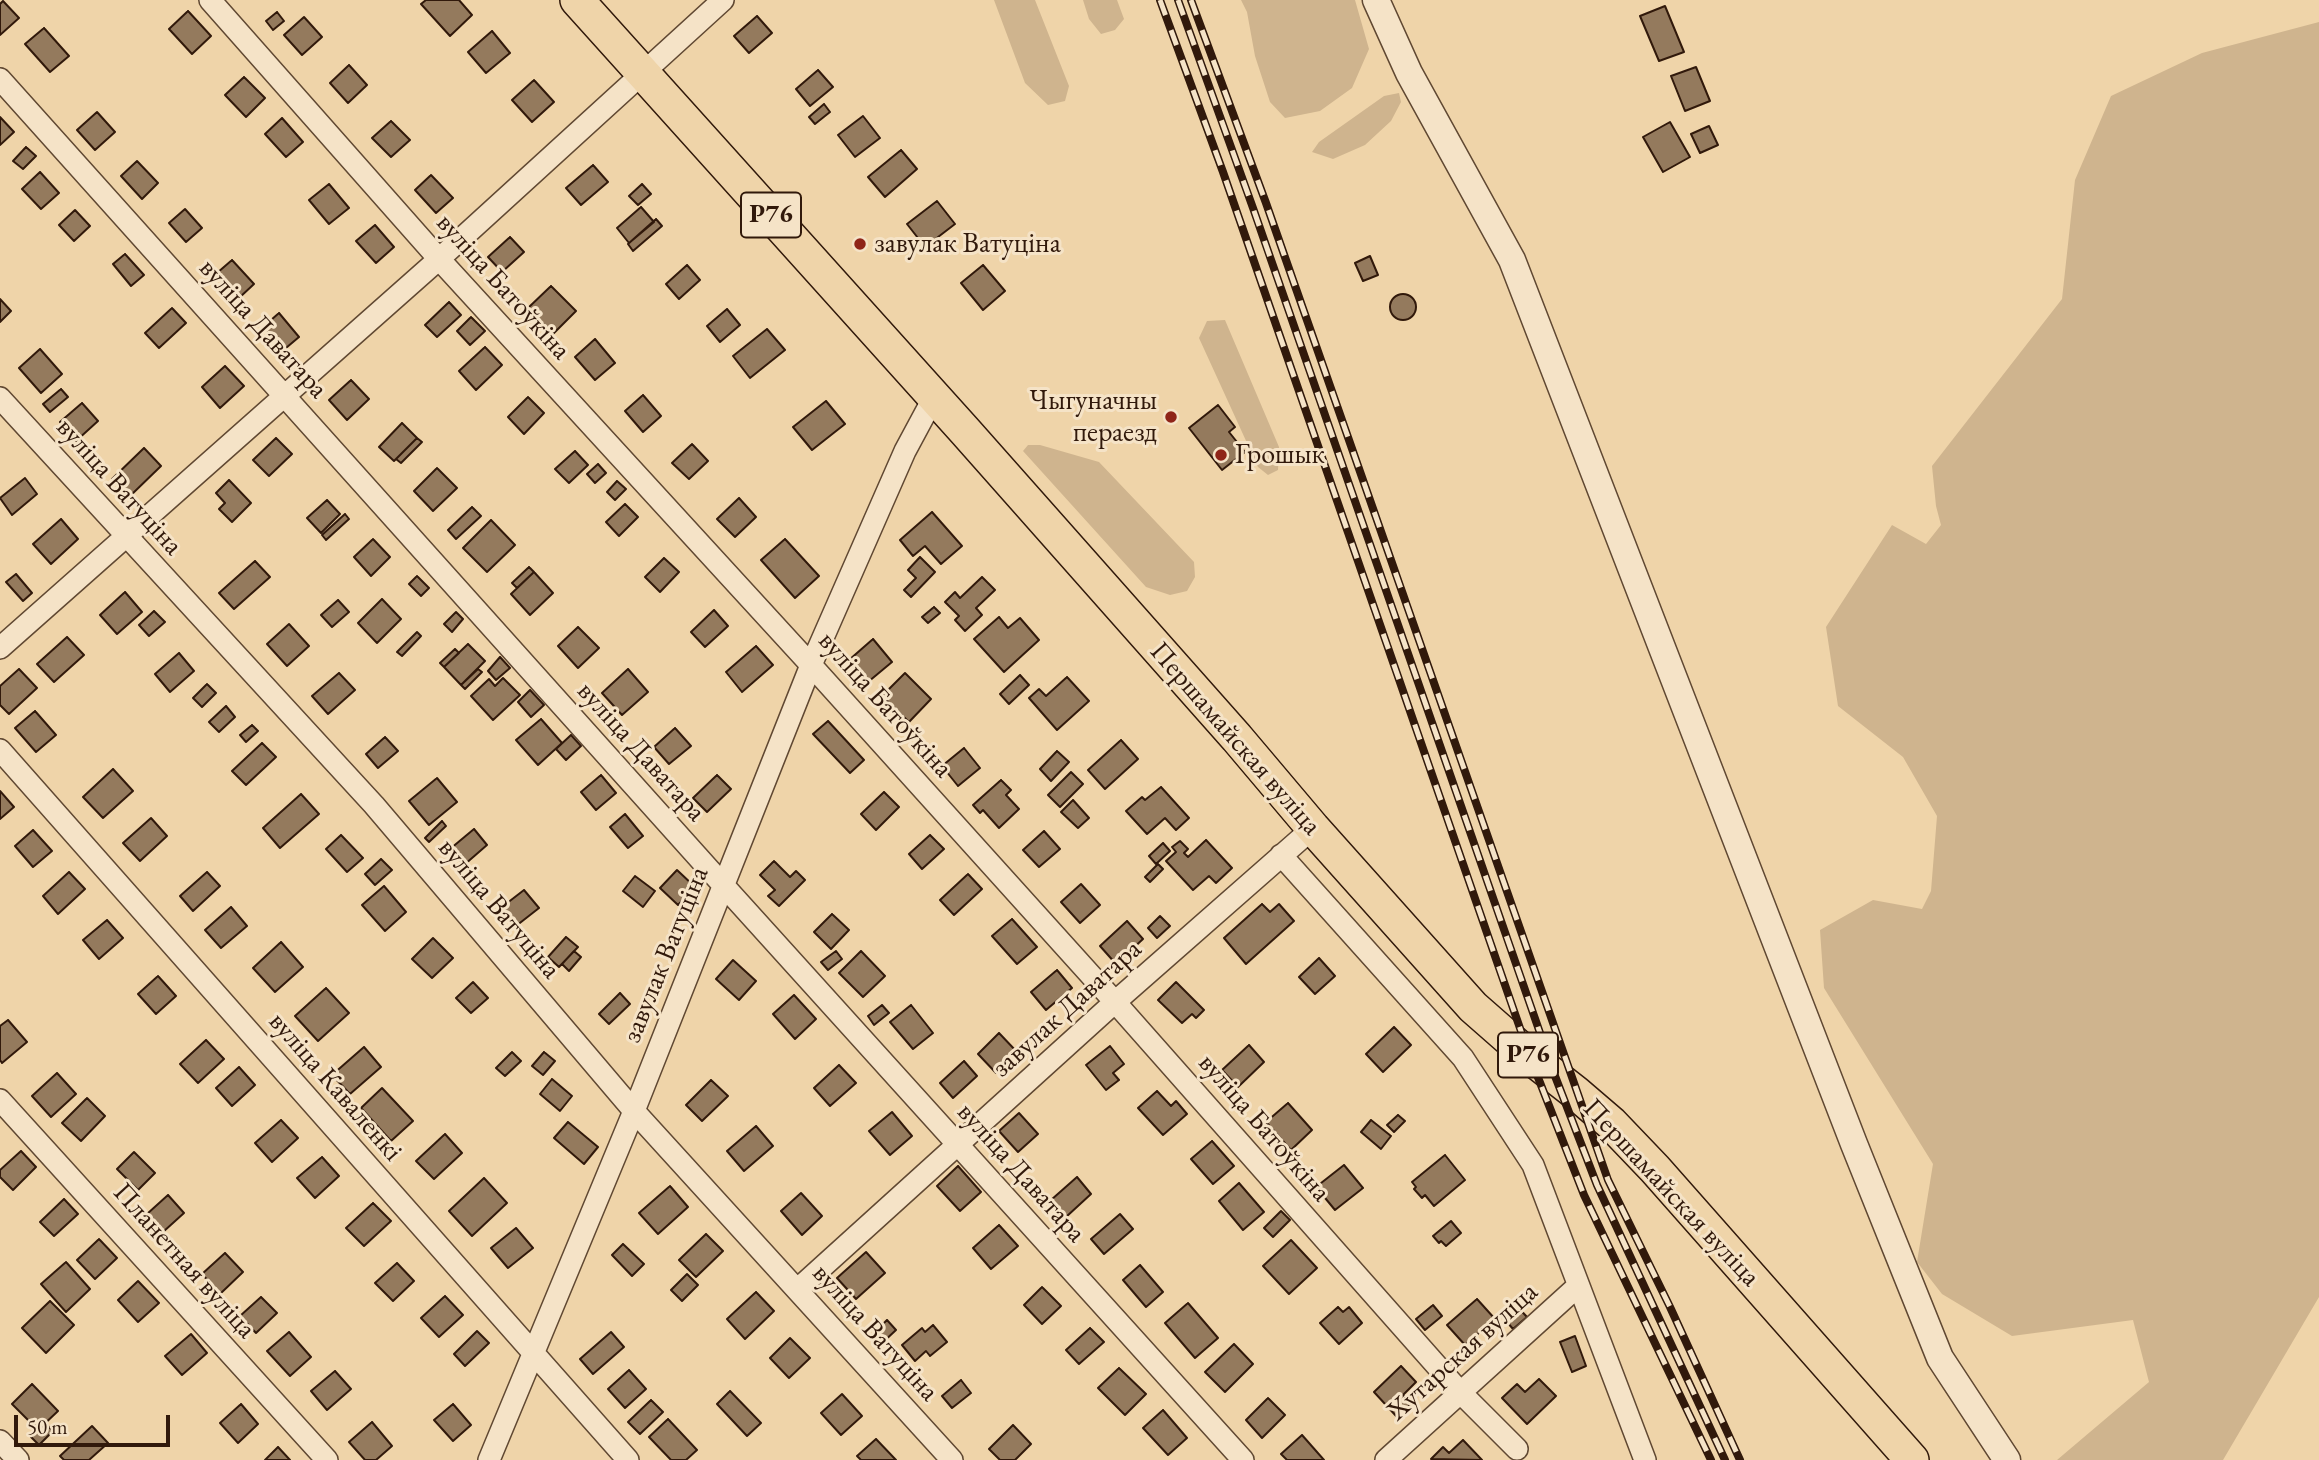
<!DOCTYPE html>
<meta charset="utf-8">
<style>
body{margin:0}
#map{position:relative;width:2319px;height:1460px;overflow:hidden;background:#efd4a9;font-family:"EB Garamond",serif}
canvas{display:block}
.scale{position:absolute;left:14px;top:1415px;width:156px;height:32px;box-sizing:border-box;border:4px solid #31190b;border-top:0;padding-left:9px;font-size:21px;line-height:24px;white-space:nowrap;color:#31190b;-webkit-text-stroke:5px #f5e3c7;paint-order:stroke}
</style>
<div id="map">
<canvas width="2319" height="1460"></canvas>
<div class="scale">50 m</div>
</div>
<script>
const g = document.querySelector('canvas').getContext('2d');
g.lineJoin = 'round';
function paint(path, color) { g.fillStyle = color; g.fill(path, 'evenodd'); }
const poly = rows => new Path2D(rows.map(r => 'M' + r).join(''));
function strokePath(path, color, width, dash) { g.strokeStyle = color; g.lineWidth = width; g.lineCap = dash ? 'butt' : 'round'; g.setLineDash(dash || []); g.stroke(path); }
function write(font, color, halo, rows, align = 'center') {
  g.font = font + ' "EB Garamond",serif'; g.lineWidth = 6; g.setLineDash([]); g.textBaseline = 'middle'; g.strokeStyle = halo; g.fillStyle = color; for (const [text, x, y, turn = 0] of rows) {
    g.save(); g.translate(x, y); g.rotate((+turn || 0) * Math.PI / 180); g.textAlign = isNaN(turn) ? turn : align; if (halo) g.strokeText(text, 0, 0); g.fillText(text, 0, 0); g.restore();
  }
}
paint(poly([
 [994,0,1035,0,1069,86,1065,101,1048,105,1025,83],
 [1083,0,1117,0,1124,19,1115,30,1101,34,1089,19],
 [1241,0,1355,0,1369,49,1352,88,1320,111,1285,118,1270,102,1255,56,1247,12],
 [2319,22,2319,1297,2223,1460,2057,1460,2149,1382,2133,1320,2012,1336,1942,1294,1917,1262,1933,1164,1824,988,1820,930,1873,900,1922,909,1931,891,1937,816,1903,757,1838,706,1826,627,1892,525,1926,544,1941,525,1936,506,1932,466,2062,299,2075,180,2111,96,2202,53],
 [1399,93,1401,102,1391,121,1365,145,1333,159,1312,152,1319,142,1384,96],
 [1225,320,1279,447,1278,470,1268,475,1258,467,1199,338,1207,321],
 [1028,445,1040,445,1099,462,1194,562,1195,577,1187,591,1170,595,1146,587,1023,451]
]), '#cfb48e');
const building = poly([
 [426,0,459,0,472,15,450,36,421,4,426,0],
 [3,1,19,18,0,35,0,4,3,1],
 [1665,6,1684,52,1659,61,1640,16,1665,6],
 [188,11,211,36,192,54,169,29,188,11],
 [277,12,284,21,273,30,266,21,277,12],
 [757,16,772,33,749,53,734,36,757,16],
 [304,17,322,37,302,55,284,35,304,17],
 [44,28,69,56,50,72,25,44,44,28],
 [492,31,510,53,486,73,468,52,492,31],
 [349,65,367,85,348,103,330,83,349,65],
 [1696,67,1710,101,1685,111,1671,76,1696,67],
 [818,70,833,87,810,106,796,89,818,70],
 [244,77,265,98,246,117,225,95,244,77],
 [534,80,554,102,532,122,512,100,534,80],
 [824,104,830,112,815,124,809,117,824,104],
 [97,112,115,132,95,150,77,130,97,112],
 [863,116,880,138,855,157,838,135,863,116],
 [0,117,14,132,0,145,0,117],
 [282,118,303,142,286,157,265,134,282,118],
 [391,121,410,140,391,157,372,138,391,121],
 [1670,122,1690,157,1663,172,1643,137,1670,122],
 [1709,126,1718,145,1700,153,1691,134,1709,126],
 [26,147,36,156,23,169,13,161,26,147],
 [901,150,917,169,885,197,868,177,901,150],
 [137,161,158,183,142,199,121,176,137,161],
 [593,165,608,182,581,205,566,188,593,165],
 [40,172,59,193,41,209,22,189,40,172],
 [431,175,453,198,436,213,415,190,431,175],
 [329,184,349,208,329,224,309,200,329,184],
 [642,184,651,194,638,205,629,196,642,184],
 [937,201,955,224,925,247,907,224,937,201],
 [641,207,654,222,629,243,617,228,641,207],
 [185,209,202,228,186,242,169,223,185,209],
 [75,210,90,226,74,241,59,225,75,210],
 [656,219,662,226,633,251,628,244,656,219],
 [375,225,394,247,376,263,356,241,375,225],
 [510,237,524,252,502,272,488,257,510,237],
 [125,254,144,275,131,286,113,264,125,254],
 [1370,256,1378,275,1363,281,1355,263,1370,256],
 [232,260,254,284,239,298,217,273,232,260],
 [687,265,700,280,679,299,666,284,687,265],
 [983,265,1005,291,983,310,961,283,983,265],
 [551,286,576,311,553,334,528,308,551,286],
 '1390 307a13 13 0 1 1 26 0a13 13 0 1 1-26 0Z',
 [0,299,11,311,0,322,0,299],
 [449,302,461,315,437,337,425,325,449,302],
 [172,308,186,323,159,348,145,333,172,308],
 [727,309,740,325,720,342,707,326,727,309],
 [279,313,299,337,280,353,267,338,270,336,263,327,279,313],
 [471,317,485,331,470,345,457,331,471,317],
 [767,329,785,350,750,378,733,356,767,329],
 [595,339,615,363,595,380,575,357,595,339],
 [485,347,502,365,476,390,459,371,485,347],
 [40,349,62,374,41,393,19,368,40,349],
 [225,366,244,386,220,408,202,387,225,366],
 [351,380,369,399,347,420,329,400,351,380],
 [61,389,68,397,50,412,43,404,61,389],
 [643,395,661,416,643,432,625,411,643,395],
 [528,397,544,413,524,434,508,417,528,397],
 [826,401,845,424,812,450,793,427,826,401],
 [82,403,98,421,76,441,60,422,82,403],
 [1218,405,1235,427,1229,432,1245,452,1222,470,1189,428,1218,405],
 [402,423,417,438,394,461,379,447,402,423],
 [276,438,292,454,269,476,253,460,276,438],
 [417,438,422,442,401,463,396,459,417,438],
 [692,444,708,461,689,479,672,463,692,444],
 [144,448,161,466,129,497,112,479,144,448],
 [575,451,588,465,569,483,555,469,575,451],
 [598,464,606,473,595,483,587,474,598,464],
 [437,468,457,488,433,511,414,491,437,468],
 [25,478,37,494,12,515,0,498,25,478],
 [229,480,251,503,232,522,219,509,225,503,216,493,229,480],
 [617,481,626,489,615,500,607,492,617,481],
 [739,498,756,517,735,537,717,519,739,498],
 [327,500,340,514,321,533,307,518,327,500],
 [625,504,638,517,619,536,606,522,625,504],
 [472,507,481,516,456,539,448,530,472,507],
 [932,512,962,546,941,564,925,546,913,556,900,540,932,512],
 [345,514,349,519,326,540,322,535,345,514],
 [61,519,78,539,51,564,33,544,61,519],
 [491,520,515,545,487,572,463,548,491,520],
 [373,539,390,557,371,576,354,557,373,539],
 [785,539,819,576,795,598,761,560,785,539],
 [920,557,935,572,911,597,904,590,916,578,908,570,920,557],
 [664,558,679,572,660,592,645,577,664,558],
 [255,561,270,577,234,609,219,593,255,561],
 [529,567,534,572,517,588,512,583,529,567],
 [534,572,553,593,530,615,511,594,534,572],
 [16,574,32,593,23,601,6,582,16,574],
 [417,576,429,588,421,596,409,584,417,576],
 [982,577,995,590,976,608,982,615,965,631,955,620,959,616,945,602,955,592,960,598,982,577],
 [125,592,142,612,117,634,100,615,125,592],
 [382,599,401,619,377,643,358,623,382,599],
 [338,600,349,612,332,627,321,615,338,600],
 [934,607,940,613,928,623,922,617,934,607],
 [714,610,728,626,705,647,691,632,714,610],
 [154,611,165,622,149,636,139,625,154,611],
 [456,612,463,619,452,632,444,624,456,612],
 [999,617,1008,628,1020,618,1039,640,1004,672,974,639,999,617],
 [289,624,309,646,287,666,267,644,289,624],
 [578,627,599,648,578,668,558,646,578,627],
 [417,632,421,636,402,656,397,652,417,632],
 [67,637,84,655,54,682,37,664,67,637],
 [873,639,892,662,868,682,849,660,873,639],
 [468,644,485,661,461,685,444,667,468,644],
 [756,646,773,665,742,692,726,672,756,646],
 [455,649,459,653,444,667,440,663,455,649],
 [179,653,194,671,170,692,155,674,179,653],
 [500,657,510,668,496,680,488,671,500,657],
 [19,669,37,688,9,714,0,705,0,686,19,669],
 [478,669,482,672,465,689,461,685,478,669],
 [628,669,648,692,622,715,602,693,628,669],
 [339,673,355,690,328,714,312,696,339,673],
 [905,673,931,699,909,722,882,696,905,673],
 [1020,675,1029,685,1009,704,1000,694,1020,675],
 [1067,677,1089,701,1057,730,1029,698,1039,689,1046,696,1067,677],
 [503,678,520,695,493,720,471,696,489,679,495,686,503,678],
 [207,684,216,693,202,707,193,698,207,684],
 [530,690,544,705,531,717,518,702,530,690],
 [226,706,235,717,219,732,209,722,226,706],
 [35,711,56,735,36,752,15,728,35,711],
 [541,719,562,743,538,765,516,740,541,719],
 [828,721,864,760,850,773,813,734,828,721],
 [252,725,258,731,246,742,240,735,252,725],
 [675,728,691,746,669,764,654,747,675,728],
 [571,735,581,746,566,760,556,749,571,735],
 [385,737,398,751,378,768,366,754,385,737],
 [1121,740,1138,759,1105,789,1088,770,1121,740],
 [262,743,276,757,246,785,232,771,262,743],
 [964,748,980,768,958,786,942,766,964,748],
 [1057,751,1069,762,1051,781,1040,769,1057,751],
 [113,769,133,791,103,818,83,797,113,769],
 [1071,772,1083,784,1060,807,1048,795,1071,772],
 [601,775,616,793,596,810,581,792,601,775],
 [717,775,731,789,707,812,693,798,717,775],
 [437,778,457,802,429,825,409,801,437,778],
 [1001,780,1011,790,1006,795,1019,809,999,828,983,810,980,813,973,805,1001,780],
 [1161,787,1189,818,1176,830,1165,818,1147,834,1126,811,1142,797,1145,800,1161,787],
 [0,791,14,807,0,819,0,791],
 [884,792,899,807,876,830,861,814,884,792],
 [301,794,319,814,280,848,263,828,301,794],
 [1073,800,1089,818,1078,828,1061,812,1073,800],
 [625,814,643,836,628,848,610,827,625,814],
 [151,818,167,836,140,861,123,843,151,818],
 [442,821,446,826,429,842,425,838,442,821],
 [474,829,487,845,464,865,450,849,474,829],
 [33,830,52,851,33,867,15,846,33,830],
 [1044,831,1060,849,1039,867,1023,850,1044,831],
 [341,835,363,858,347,872,326,849,341,835],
 [930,835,944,849,922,869,909,854,930,835],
 [1206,840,1232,868,1216,883,1209,876,1193,890,1166,861,1176,852,1172,847,1180,841,1188,849,1184,853,1188,857,1206,840],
 [1163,843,1170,851,1156,864,1149,856,1163,843],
 [381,859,392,870,375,885,365,874,381,859],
 [774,861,790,877,796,871,805,880,779,906,768,896,775,890,760,875,774,861],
 [1158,864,1163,869,1150,882,1145,877,1158,864],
 [677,870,695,887,678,905,660,888,677,870],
 [69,872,85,889,58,914,43,896,69,872],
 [207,872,220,886,193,911,180,896,207,872],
 [968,874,982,889,954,915,940,900,968,874],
 [635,876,655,891,643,907,623,891,635,876],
 [1081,884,1100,905,1080,923,1061,902,1081,884],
 [384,886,406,912,385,931,362,905,384,886],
 [524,890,539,908,516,926,502,907,524,890],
 [1262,904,1270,912,1279,904,1294,921,1246,964,1224,938,1262,904],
 [231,907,247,926,221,948,205,930,231,907],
 [832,914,849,930,831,949,814,932,832,914],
 [1160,916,1170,926,1157,938,1148,928,1160,916],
 [1012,919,1037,947,1017,964,992,936,1012,919],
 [107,920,123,938,99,959,83,940,107,920],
 [1127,921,1143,939,1116,964,1100,946,1127,921],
 [566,937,578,947,559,967,548,957,566,937],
 [433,938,453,958,432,978,412,959,433,938],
 [281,942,303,967,275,992,253,968,281,942],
 [574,951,581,957,569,971,562,964,574,951],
 [836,951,842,959,828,970,821,962,836,951],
 [861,951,885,976,863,997,839,973,861,951],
 [1319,958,1335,976,1315,994,1299,977,1319,958],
 [733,960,756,981,739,1000,716,979,733,960],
 [1057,970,1072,988,1046,1010,1031,992,1057,970],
 [158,976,176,996,156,1014,138,994,158,976],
 [473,982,488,998,471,1013,456,998,473,982],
 [1176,982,1204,1010,1196,1018,1192,1014,1182,1023,1158,1000,1176,982],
 [326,988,349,1013,318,1041,295,1016,326,988],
 [620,993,630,1004,609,1024,599,1014,620,993],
 [794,995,816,1019,795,1039,773,1014,794,995],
 [882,1005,889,1013,874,1025,868,1016,882,1005],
 [911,1005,933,1033,913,1049,890,1022,911,1005],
 [8,1020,27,1042,2,1063,0,1060,0,1026,8,1020],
 [1394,1027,1411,1045,1383,1072,1366,1054,1394,1027],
 [999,1033,1017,1052,996,1073,978,1054,999,1033],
 [206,1040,224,1059,198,1083,180,1064,206,1040],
 [1249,1045,1264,1062,1238,1087,1222,1070,1249,1045],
 [1110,1046,1124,1064,1113,1073,1119,1080,1106,1090,1086,1065,1110,1046],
 [364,1047,381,1067,350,1094,332,1075,364,1047],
 [512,1052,521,1061,505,1076,496,1068,512,1052],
 [544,1052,555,1061,543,1075,532,1066,544,1052],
 [964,1061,977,1076,953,1098,940,1083,964,1061],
 [839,1065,856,1083,830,1106,814,1088,839,1065],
 [239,1067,255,1085,232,1106,216,1088,239,1067],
 [57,1073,76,1094,51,1117,32,1096,57,1073],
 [552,1079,572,1096,560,1111,540,1094,552,1079],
 [711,1080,728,1096,702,1121,686,1105,711,1080],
 [382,1088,413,1121,391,1141,361,1108,382,1088],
 [1157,1091,1171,1106,1176,1101,1187,1114,1163,1135,1138,1108,1157,1091],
 [87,1098,105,1116,81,1141,62,1123,87,1098],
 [1288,1103,1312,1130,1291,1150,1266,1122,1288,1103],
 [892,1112,912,1136,890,1155,869,1131,892,1112],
 [1019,1113,1038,1134,1018,1152,999,1131,1019,1113],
 [1398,1115,1405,1121,1394,1132,1387,1125,1398,1115],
 [281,1120,298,1138,272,1162,255,1143,281,1120],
 [1371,1120,1391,1136,1381,1149,1361,1132,1371,1120],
 [568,1122,598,1147,584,1164,554,1138,568,1122],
 [756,1126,773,1146,744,1171,727,1151,756,1126],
 [445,1134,462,1153,434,1179,416,1161,445,1134],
 [1212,1141,1234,1166,1213,1184,1191,1159,1212,1141],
 [21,1151,36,1167,13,1190,0,1177,0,1170,21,1151],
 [134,1152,155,1173,138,1190,117,1169,134,1152],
 [1445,1155,1465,1180,1434,1206,1425,1195,1422,1198,1414,1189,1416,1187,1412,1182,1445,1155],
 [322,1157,339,1176,315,1198,297,1178,322,1157],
 [1344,1165,1363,1188,1335,1210,1316,1187,1344,1165],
 [958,1166,981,1192,960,1211,937,1186,958,1166],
 [1077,1177,1091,1194,1066,1217,1051,1200,1077,1177],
 [484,1178,507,1203,472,1236,449,1211,484,1178],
 [1239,1183,1264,1212,1243,1230,1219,1201,1239,1183],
 [670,1186,688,1207,658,1234,639,1213,670,1186],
 [801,1193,822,1216,802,1235,781,1211,801,1193],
 [168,1195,184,1213,163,1232,147,1214,168,1195],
 [64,1199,78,1214,54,1236,40,1222,64,1199],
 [373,1203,391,1221,364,1246,346,1228,373,1203],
 [1281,1211,1290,1220,1273,1237,1264,1228,1281,1211],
 [1120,1214,1133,1229,1104,1254,1091,1239,1120,1214],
 [1451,1221,1461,1233,1446,1246,1441,1241,1439,1243,1433,1236,1451,1221],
 [999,1225,1018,1246,991,1269,973,1248,999,1225],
 [516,1228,533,1248,508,1268,491,1248,516,1228],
 [706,1234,723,1251,696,1277,679,1260,706,1234],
 [99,1239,117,1258,95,1279,77,1260,99,1239],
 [1291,1240,1317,1268,1289,1294,1263,1266,1291,1240],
 [623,1244,644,1264,632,1276,612,1255,623,1244],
 [866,1252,885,1273,856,1299,837,1278,866,1252],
 [225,1253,243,1272,220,1294,202,1274,225,1253],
 [66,1262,90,1289,66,1312,41,1284,66,1262],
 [397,1263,414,1281,393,1301,375,1283,397,1263],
 [1140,1265,1163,1292,1146,1307,1123,1280,1140,1265],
 [687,1274,698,1285,682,1301,671,1290,687,1274],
 [138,1281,159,1303,138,1322,118,1300,138,1281],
 [1042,1287,1061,1306,1042,1324,1024,1305,1042,1287],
 [756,1292,774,1311,745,1339,727,1319,756,1292],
 [445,1296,463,1315,439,1337,421,1318,445,1296],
 [261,1297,277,1313,256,1333,240,1316,261,1297],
 [1477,1299,1495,1319,1465,1345,1447,1325,1477,1299],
 [50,1301,74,1325,46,1353,22,1328,50,1301],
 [1188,1303,1218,1338,1195,1358,1165,1323,1188,1303],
 [1514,1303,1527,1317,1513,1329,1501,1315,1514,1303],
 [1433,1305,1442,1316,1425,1330,1416,1319,1433,1305],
 [1338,1307,1343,1312,1349,1307,1362,1323,1339,1344,1320,1323,1338,1307],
 [887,1320,896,1330,880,1345,871,1336,887,1320],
 [933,1325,947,1342,930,1356,926,1351,915,1361,902,1345,922,1328,925,1332,933,1325],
 [1090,1328,1104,1342,1079,1364,1066,1350,1090,1328],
 [477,1331,489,1343,465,1366,454,1354,477,1331],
 [289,1332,311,1357,290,1376,267,1351,289,1332],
 [611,1332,624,1347,593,1374,580,1359,611,1332],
 [191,1334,207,1353,182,1375,165,1356,191,1334],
 [1575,1336,1586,1366,1572,1372,1560,1342,1575,1336],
 [790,1338,810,1358,789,1378,770,1358,790,1338],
 [1234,1344,1253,1364,1225,1392,1205,1372,1234,1344],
 [1401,1366,1416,1382,1403,1395,1411,1404,1397,1417,1374,1392,1401,1366],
 [1119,1368,1146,1394,1125,1415,1098,1388,1119,1368],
 [629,1370,646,1389,625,1408,608,1389,629,1370],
 [335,1371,351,1389,327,1410,311,1391,335,1371],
 [1539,1379,1556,1396,1527,1424,1502,1398,1517,1384,1525,1392,1539,1379],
 [961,1380,971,1393,952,1408,942,1396,961,1380],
 [32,1384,58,1411,38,1430,12,1404,32,1384],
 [730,1391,761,1423,747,1436,717,1404,730,1391],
 [842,1394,862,1416,841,1435,821,1413,842,1394],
 [1268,1398,1285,1415,1262,1438,1246,1420,1268,1398],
 [651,1400,663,1412,640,1434,628,1422,651,1400],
 [241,1404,258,1424,238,1443,220,1423,241,1404],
 [453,1404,471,1425,453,1441,434,1420,453,1404],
 [1163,1410,1187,1438,1168,1455,1143,1428,1163,1410],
 [668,1419,697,1450,686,1460,671,1460,649,1437,668,1419],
 [372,1422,392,1446,376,1460,365,1460,349,1442,372,1422],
 [45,1423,53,1431,39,1445,31,1437,45,1423],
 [1013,1425,1031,1444,1015,1460,1000,1460,989,1449,1013,1425],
 [92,1426,108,1443,89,1460,64,1460,60,1456,92,1426],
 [1302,1435,1324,1460,1287,1460,1281,1454,1302,1435],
 [876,1439,896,1460,861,1460,857,1456,876,1439],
 [1463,1440,1482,1460,1431,1459,1443,1447,1449,1453,1463,1440],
 [278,1447,290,1460,265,1460,278,1447]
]);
paint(building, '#947a5d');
strokePath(building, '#31190b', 2);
const minor = poly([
 [210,0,439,259,811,665,1115,1002,1460,1392,1517,1449],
 [0,79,724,886,1243,1460],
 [0,398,374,805,634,1111,952,1460],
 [0,648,439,259,723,0],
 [0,750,628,1460],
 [1281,855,1463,1058,1533,1165,1645,1460],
 [0,1100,327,1460],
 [798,1289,1115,1002,1313,828],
 [0,1441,18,1460],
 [489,1460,634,1111,811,665,905,451,934,397],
 [1386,1460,1578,1286]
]);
const tertiary = poly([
 [1376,0,1409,73,1512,260,1854,1144,1940,1358,2007,1460]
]);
const primary = poly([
 [577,0,965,431,1237,738,1313,828,1473,1007,1530,1057,1576,1093,1611,1123,1655,1169,1912,1460]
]);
strokePath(minor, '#604832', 24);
strokePath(tertiary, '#604832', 29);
strokePath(primary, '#31190b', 36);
strokePath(minor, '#f5e3c7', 21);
strokePath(tertiary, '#f5e3c7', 26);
strokePath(primary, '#efd4a9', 33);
const rail = poly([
 [1160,0,1223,172,1530,1057,1584,1195,1711,1460],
 [1178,0,1253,208,1555,1076,1597,1185,1725,1460],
 [1191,0,1266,203,1608,1180,1670,1307,1740,1460]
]);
strokePath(rail, '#31190b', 8);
strokePath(rail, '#f5e3c7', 5, [16]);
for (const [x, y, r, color] of [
 [860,244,7,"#8f2418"],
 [1171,417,7,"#8f2418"],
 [1221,455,7,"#8f2418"]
]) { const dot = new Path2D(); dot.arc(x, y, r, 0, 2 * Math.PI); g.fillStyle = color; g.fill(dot); strokePath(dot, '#f5e3c7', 2.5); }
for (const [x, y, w] of [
 [771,215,60],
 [1528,1055,60]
]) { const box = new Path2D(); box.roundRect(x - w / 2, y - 22.5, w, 45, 5); g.fillStyle = '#f5e3c7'; g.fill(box); strokePath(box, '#31190b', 2); }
write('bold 26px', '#31190b', null, [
 ["Р76",771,215],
 ["Р76",1528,1055]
]);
write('28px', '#31190b', '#f5e3c7', [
 ["завулак Ватуціна",874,244],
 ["Чыгуначны",1157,401,"right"],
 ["пераезд",1157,433,"right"],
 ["Грошык",1235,455]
], 'left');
write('28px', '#31190b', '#f5e3c7', [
 ["вуліца Батоўкіна",503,287,48],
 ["вуліца Даватара",263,329,48],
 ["вуліца Ватуціна",119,487,48],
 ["вуліца Батоўкіна",885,705,48],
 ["Першамайская вуліца",1235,739,49],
 ["вуліца Даватара",641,752,48],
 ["вуліца Ватуціна",499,909,50],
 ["завулак Ватуціна",666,955,-68],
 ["завулак Даватара",1067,1009,-42],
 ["вуліца Каваленкі",335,1087,49],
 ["вуліца Батоўкіна",1264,1128,49],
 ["вуліца Даватара",1021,1173,48],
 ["Першамайская вуліца",1671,1193,47],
 ["Планетная вуліца",184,1261,48],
 ["вуліца Ватуціна",875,1333,48],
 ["Хутарская вуліца",1463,1352,-42]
]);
</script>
